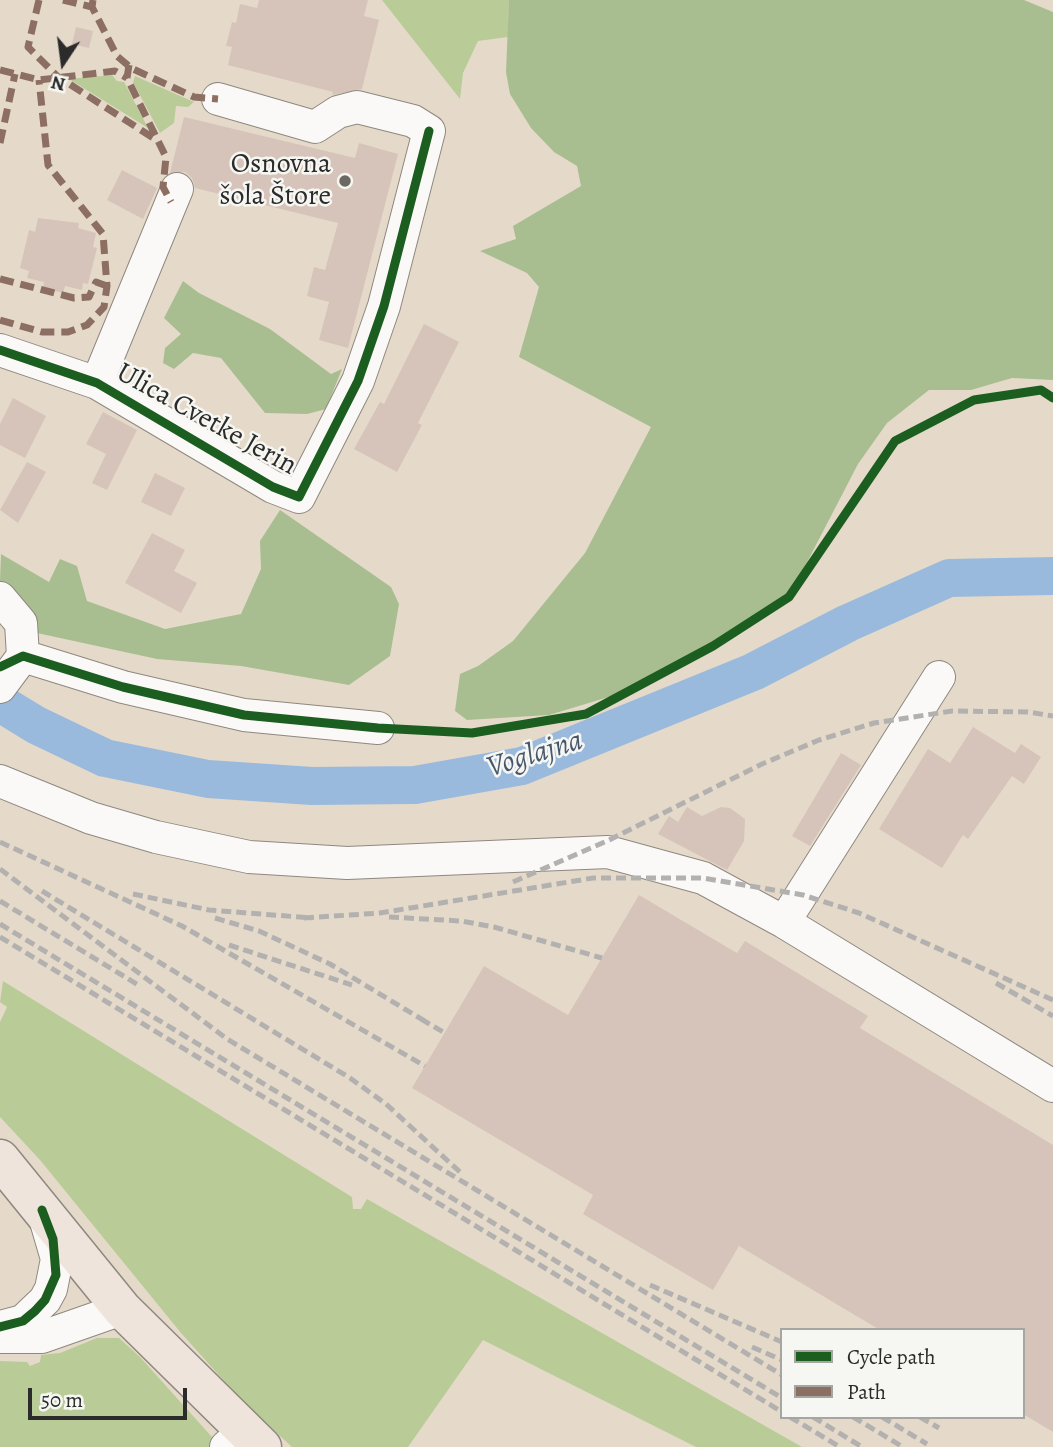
<!DOCTYPE html>
<meta charset="utf-8">
<style>
body{margin:0}
#map{position:relative;width:1053px;height:1447px;overflow:hidden;background:#e5dac9;font-family:Alegreya,serif}
canvas{display:block}
.legend{position:absolute;left:780px;top:1328px;width:245px;height:91px;box-sizing:border-box;background:#f6f6f2;border:2px solid #a5a5a2;margin:0;padding:9px 12px;list-style:none;font-size:21px;color:#2b2b2b}
.legend li{display:flex;align-items:center;gap:14px;height:35px}
.legend b{width:35px;border:2px solid #a5a5a2}
.north{position:absolute;left:28px;top:28px;width:70px;height:70px;-webkit-text-stroke:5px #f6f6f2;paint-order:stroke;rotate:193deg;font-size:19px;font-weight:700;line-height:28px;text-align:center;color:#2b2b2b}
.north::after{content:'';display:block;margin:auto;width:24px;height:32px;background:#2b2b2b;clip-path:polygon(50% 0,100% 100%,50% 72%,0 100%)}
.scale{position:absolute;left:28px;top:1388px;width:159px;height:32px;box-sizing:border-box;border:4px solid #2b2b2b;border-top:0;padding-left:9px;font-size:21px;line-height:24px;white-space:nowrap;color:#2b2b2b;-webkit-text-stroke:5px #f6f6f2;paint-order:stroke}
</style>
<div id="map">
<canvas width="1053" height="1447"></canvas>
<ul class="legend">
<li><b style="height:9px;background:#1b5e20"></b>Cycle path</li>
<li><b style="height:9px;background:#8d6e63"></b>Path</li>
</ul>
<div class="north">N</div>
<div class="scale">50 m</div>
</div>
<script>
const g = document.querySelector('canvas').getContext('2d');
g.lineJoin = 'round';
function paint(path, color) { g.fillStyle = color; g.fill(path, 'evenodd'); }
const poly = rows => new Path2D(rows.map(r => 'M' + r).join(''));
function strokePath(path, color, width, dash) { g.strokeStyle = color; g.lineWidth = width; g.lineCap = dash ? 'butt' : 'round'; g.setLineDash(dash || []); g.stroke(path); }
function write(font, color, halo, rows, align = 'center') {
  g.font = font + ' Alegreya,serif'; g.lineWidth = 5; g.setLineDash([]); g.textBaseline = 'middle'; g.strokeStyle = halo; g.fillStyle = color; for (const [text, x, y, turn = 0] of rows) {
    g.save(); g.translate(x, y); g.rotate((+turn || 0) * Math.PI / 180); g.textAlign = isNaN(turn) ? turn : align; if (halo) g.strokeText(text, 0, 0); g.fillText(text, 0, 0); g.restore();
  }
}
paint(poly([
 [382,0,509,0,508,37,478,41,463,73,460,99],
 [112,75,117,81,124,82,148,128,69,79],
 [135,76,194,102,188,107,176,106,174,123,160,133,133,82],
 [3,981,352,1197,353,1209,361,1209,367,1199,802,1447,696,1447,483,1340,408,1447,292,1447,244,1403,181,1333,40,1160,0,1117,0,1022,7,1007,0,1002],
 [97,1338,119,1338,140,1357,212,1437,209,1447,0,1447,0,1361,27,1362,30,1366,40,1362,41,1355,60,1353]
]), '#b9cc98');
paint(poly([
 [509,0,1024,0,1053,12,1053,380,1012,378,971,390,929,390,887,423,858,464,789,597,728,638,612,696,549,715,467,720,455,711,460,674,478,666,513,641,585,553,651,427,519,357,539,287,527,273,480,251,516,239,513,226,581,186,577,166,554,152,531,128,510,94,506,72],
 [183,281,199,293,270,329,331,374,342,369,326,409,307,414,265,413,221,358,193,353,174,369,163,363,165,348,181,334,164,318],
 [280,510,391,587,399,604,390,656,349,685,241,666,157,659,37,633,27,606,0,581,1,554,49,582,60,559,77,566,87,601,165,629,241,614,261,569,260,541]
]), '#a9be90');
strokePath(poly([
 [0,703,36,725,105,758,208,779,312,786,415,785,522,766,753,672,848,623,949,578,1053,576]
]), '#9abadd', 38);
paint(poly([
 [259,0,368,0,364,16,379,20,362,89,332,95,333,92,228,65,232,47,226,46,232,22,236,23,240,4,257,8],
 [76,27,93,31,89,48,72,44],
 [184,117,355,158,359,143,398,154,348,348,319,340,329,302,307,296,314,267,325,270,338,223,195,188,192,178,185,172,170,173],
 [122,170,157,188,143,219,107,200],
 [38,218,79,223,78,228,96,233,93,247,97,248,88,284,83,283,82,290,65,286,63,293,43,288,44,282,27,278,29,271,20,268,29,230,35,232],
 [424,324,459,342,418,423,422,425,397,472,354,449,380,402,384,404],
 [13,398,46,416,25,458,0,445,0,424],
 [103,412,137,430,107,490,92,483,106,454,86,444],
 [27,462,46,472,18,523,0,510],
 [155,473,185,488,171,516,141,502],
 [152,533,185,550,174,571,197,583,181,613,125,583],
 [973,727,1015,753,1021,744,1041,757,1024,784,1012,776,968,839,963,835,942,868,879,829,928,749,950,763],
 [841,753,861,765,810,846,792,836],
 [687,807,702,816,721,807,730,808,745,819,744,841,727,870,658,834,669,816,678,822],
 [639,895,737,953,745,941,868,1016,860,1028,1053,1145,1053,1432,1023,1414,1023,1330,880,1330,739,1246,713,1290,583,1214,593,1195,412,1088,484,966,568,1015]
]), '#d6c4ba');
const minor = poly([
 [0,350,97,383,273,487,299,497,358,381,384,306,429,131,413,121,357,107,338,112,315,127,218,99],
 [97,383,177,189],
 [0,598,21,623,23,656,0,687],
 [23,656,123,687,244,715,378,728],
 [0,781,91,818,156,837,249,857,347,863,608,852,703,878,784,922,1053,1086],
 [784,922,939,677],
 [0,1327,23,1321,45,1300,51,1289,57,1259,45,1218],
 [0,1337,42,1337,122,1309],
 [226,1447,244,1431]
]);
const major = poly([
 [0,1159,122,1309,262,1447]
]);
strokePath(minor, '#8e8880', 34);
strokePath(major, '#8e8880', 41);
strokePath(minor, '#fbf9f7', 32);
strokePath(major, '#eee4dc', 38);
strokePath(poly([
 [0,842,182,926,425,1066],
 [0,869,227,1039,782,1375],
 [513,882,609,840,762,764,819,740,874,723,952,711,1028,712,1053,716],
 [42,891,350,1078,386,1104,461,1173],
 [133,894,209,910,312,918],
 [0,901,140,986],
 [389,917,461,921,494,927,602,958],
 [215,918,259,931,330,964,428,1023],
 [304,918,380,913,593,878,703,878,803,895,859,913,1053,1000],
 [0,924,782,1398],
 [0,937,782,1412],
 [229,945,352,985],
 [996,983,1053,1016],
 [421,1019,445,1033],
 [650,1285,782,1342],
 [752,1347,782,1360],
 [790,1417,840,1447],
 [813,1417,862,1447],
 [853,1417,903,1447],
 [882,1417,927,1444],
 [920,1417,939,1428]
]), '#b3b1af', 5, [10, 5]);
strokePath(poly([
 [39,0,28,47,57,76,158,141],
 [63,0,92,7],
 [93,0,92,7,117,56,131,68,194,97,218,99],
 [129,65,127,78,166,157,163,187,171,202],
 [0,70,39,80,115,71,127,78],
 [0,143,15,74],
 [0,279,74,298,89,297,96,282,107,286],
 [0,320,42,332,68,332,87,325,104,307,107,286,103,234,48,165,39,80]
]), '#8d6e63', 7, [14, 7]);
strokePath(poly([
 [0,350,97,383,273,487,299,497,358,381,384,306,429,131],
 [0,667,23,656,123,687,244,715,378,728,472,733,586,714,713,646,789,597,895,441,974,400,1041,390,1053,398],
 [0,1327,23,1321,35,1311,45,1300,56,1275,53,1239,42,1210]
]), '#1b5e20', 9);
for (const [x, y, r, color] of [
 [345,181,7,"#6c6862"]
]) { const dot = new Path2D(); dot.arc(x, y, r, 0, 2 * Math.PI); g.fillStyle = color; g.fill(dot); strokePath(dot, '#f6f6f2', 2.5); }
write('28px', '#2b2b2b', '#f6f6f2', [
 ["Osnovna",331,165],
 ["šola Štore",331,197]
], 'right');
write('28px', '#2b2b2b', '#f6f6f2', [
 ["Ulica Cvetke Jerin",206,420,29]
]);
write('italic 30px', '#47586c', '#f6f6f2', [
 ["Voglajna",535,755,-17]
]);
</script>
